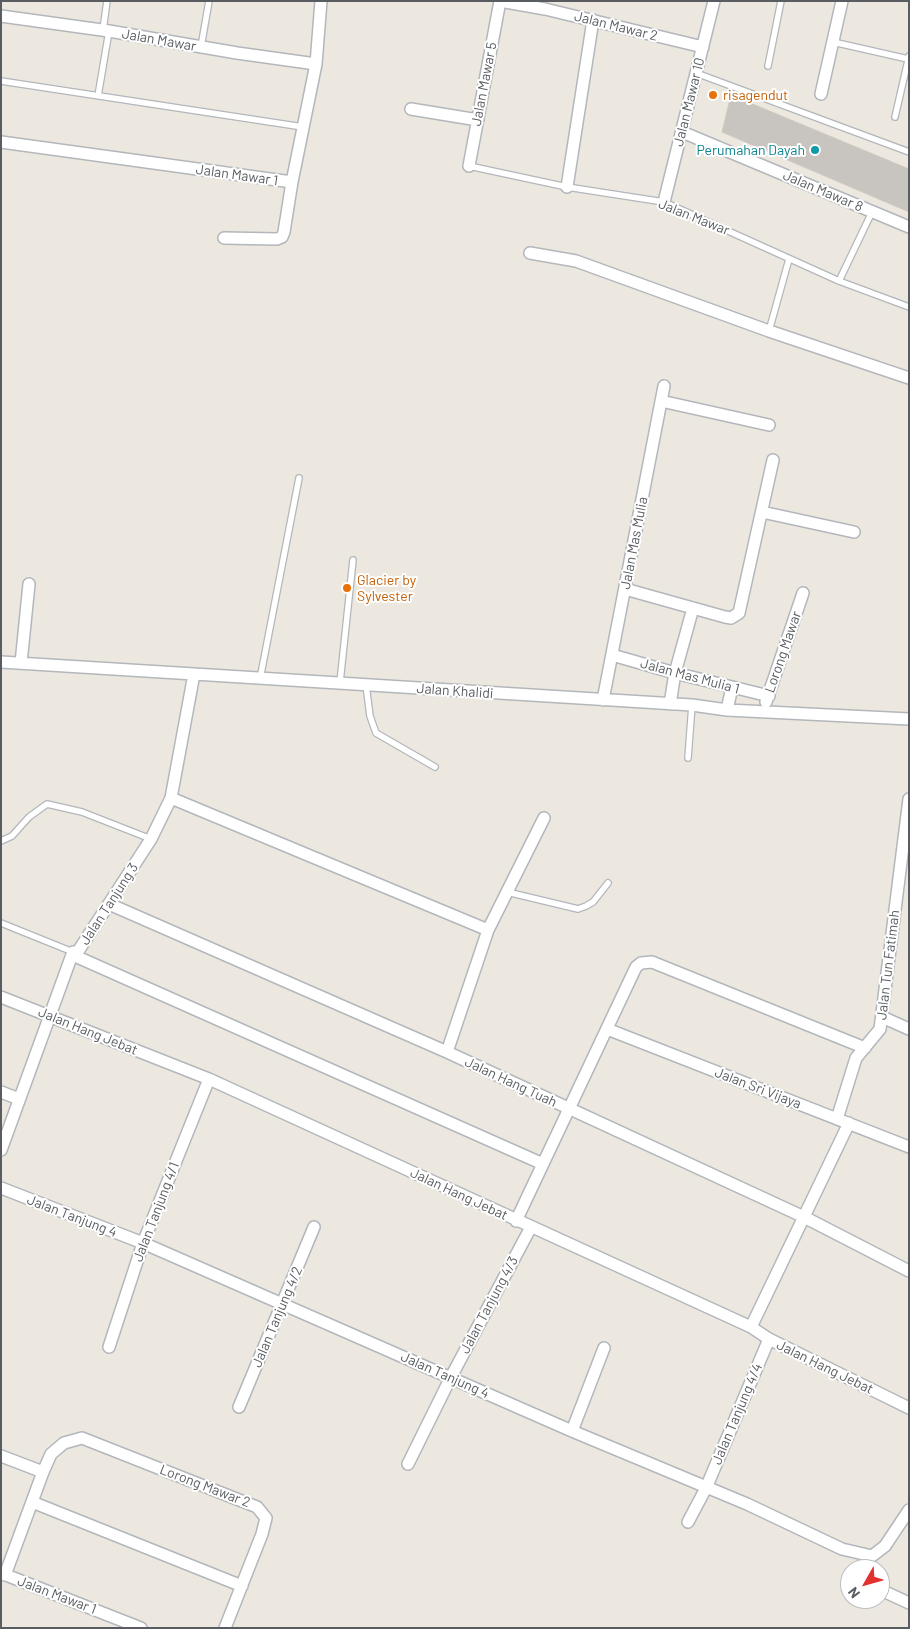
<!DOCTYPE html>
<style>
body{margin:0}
#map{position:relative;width:910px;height:1629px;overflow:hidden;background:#ece8e0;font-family:Barlow,sans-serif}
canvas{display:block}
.frame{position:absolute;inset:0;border:2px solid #595d61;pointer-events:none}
.north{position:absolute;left:840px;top:1559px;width:50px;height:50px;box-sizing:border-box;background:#fff;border:1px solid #bdbec0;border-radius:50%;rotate:232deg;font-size:14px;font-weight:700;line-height:20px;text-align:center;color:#595d61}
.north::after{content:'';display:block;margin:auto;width:18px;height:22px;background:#e3312f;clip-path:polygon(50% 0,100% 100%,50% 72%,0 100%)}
</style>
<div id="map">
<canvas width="910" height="1629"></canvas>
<div class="frame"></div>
<div class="north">N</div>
</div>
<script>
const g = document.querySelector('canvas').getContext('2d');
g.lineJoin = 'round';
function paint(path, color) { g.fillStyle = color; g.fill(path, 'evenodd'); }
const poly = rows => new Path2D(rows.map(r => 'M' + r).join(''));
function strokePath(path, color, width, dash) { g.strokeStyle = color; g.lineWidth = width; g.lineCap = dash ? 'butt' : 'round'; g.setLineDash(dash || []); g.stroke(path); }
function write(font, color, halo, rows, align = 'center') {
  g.font = font + ' Barlow,sans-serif'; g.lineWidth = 4; g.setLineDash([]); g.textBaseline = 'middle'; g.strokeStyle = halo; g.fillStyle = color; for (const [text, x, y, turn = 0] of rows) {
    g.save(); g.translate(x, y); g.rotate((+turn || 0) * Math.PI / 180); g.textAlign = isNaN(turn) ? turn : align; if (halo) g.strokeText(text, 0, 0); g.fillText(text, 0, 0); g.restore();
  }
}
const building = poly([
 [731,95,909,169,909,212,722,132,731,95]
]);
paint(building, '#c8c5c0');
strokePath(building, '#d0c9bf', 1);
const service = poly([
 [103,30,107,1],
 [833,42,908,59],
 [201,47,209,1],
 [768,66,781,1],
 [696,73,909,152],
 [1,81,303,127],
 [98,96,109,31],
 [895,117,909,56],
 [469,166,567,187,664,202,839,281,909,307],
 [839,281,872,212],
 [769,331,789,259],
 [260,679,299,478],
 [340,682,353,560],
 [366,685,370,716,376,733,435,767],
 [688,758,692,705],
 [1,841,12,836,29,817,47,804,82,812,151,839],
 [507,892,578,909,586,906,593,902,608,883],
 [1,923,73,952]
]);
const minor = poly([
 [500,1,545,9,703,47],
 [1,16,109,31,237,53,316,64],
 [821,94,842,1],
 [411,109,478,120],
 [682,132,909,227],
 [1,142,292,182,316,64,321,1],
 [469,166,500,1],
 [567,187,593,20],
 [664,202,714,1],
 [224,238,277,239,282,237,284,232,292,182],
 [530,253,576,261,769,331,909,378],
 [661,401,769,425],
 [762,512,854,532],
 [625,589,725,617,731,618,739,613,773,460],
 [612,655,675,673,769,696],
 [1,662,692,705,727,710,909,719],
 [21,663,29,584],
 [603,700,664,386],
 [766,702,803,593],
 [670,704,675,673,693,608],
 [727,710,732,687],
 [171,798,488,930],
 [109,904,447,1052,804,1217,909,1271],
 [75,956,543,1164],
 [1,997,209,1079,751,1327,769,1339,909,1408],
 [882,1017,909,1029],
 [607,1029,909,1147],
 [447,1052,488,930,544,818],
 [1,1092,19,1099],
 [837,1119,856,1058,880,1029,909,799],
 [1,1150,73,952,75,956,151,839,171,798,194,674],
 [1,1188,143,1243,572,1431,747,1504,842,1549,872,1556,885,1546,909,1510],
 [516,1221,636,967,641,963,652,962,865,1048],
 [751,1327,849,1123],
 [109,1347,143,1243,209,1079],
 [239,1407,314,1227],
 [572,1431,604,1348],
 [1,1456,43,1472],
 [408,1464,451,1377,531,1227],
 [32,1502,242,1586],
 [688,1522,706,1488,769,1339],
 [1,1573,141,1628],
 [5,1575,43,1472,51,1454,64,1443,82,1438,257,1507,266,1518,262,1534,225,1628],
 [883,1591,909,1603]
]);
strokePath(service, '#b3b7bb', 8);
strokePath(minor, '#b3b7bb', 14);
strokePath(service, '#fff', 5.5);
strokePath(minor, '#fff', 11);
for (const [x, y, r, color] of [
 [713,95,5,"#e8710a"],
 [815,150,5,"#0f9aa8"],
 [347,588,5,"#e8710a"]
]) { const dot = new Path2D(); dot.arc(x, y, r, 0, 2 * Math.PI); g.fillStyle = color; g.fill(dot); strokePath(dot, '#fff', 2); }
write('14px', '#595d61', '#fff', [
 ["Jalan Mawar 2",616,26,14],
 ["Jalan Mawar",159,40,10],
 ["Jalan Mawar 5",484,84,-79],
 ["Jalan Mawar 10",689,102,-76],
 ["Jalan Mawar 1",237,175,8],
 ["Jalan Mawar 8",823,191,23],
 ["Jalan Mawar",694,217,22],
 ["Jalan Mas Mulia",634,543,-79],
 ["Lorong Mawar",783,652,-71],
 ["Jalan Mas Mulia 1",690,676,15],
 ["Jalan Khalidi",455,691,4],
 ["Jalan Tanjung 3",109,904,-57],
 ["Jalan Tun Fatimah",888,965,-83],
 ["Jalan Hang Jebat",88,1031,22],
 ["Jalan Hang Tuah",511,1082,25],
 ["Jalan Sri Vijaya",758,1088,21],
 ["Jalan Hang Jebat",459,1194,25],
 ["Jalan Tanjung 4/1",156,1212,-69],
 ["Jalan Tanjung 4",72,1216,21],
 ["Jalan Tanjung 4/3",489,1305,-62],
 ["Jalan Tanjung 4/2",277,1317,-67],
 ["Jalan Hang Jebat",825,1367,26],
 ["Jalan Tanjung 4",445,1375,24],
 ["Jalan Tanjung 4/4",737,1414,-67],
 ["Lorong Mawar 2",205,1486,21],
 ["Jalan Mawar 1",57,1595,21]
]);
write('14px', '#c56008', '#fff', [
 ["risagendut",723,95],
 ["Glacier by",357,580],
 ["Sylvester",357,596]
], 'left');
write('14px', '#0d838f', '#fff', [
 ["Perumahan Dayah",805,150]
], 'right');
</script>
